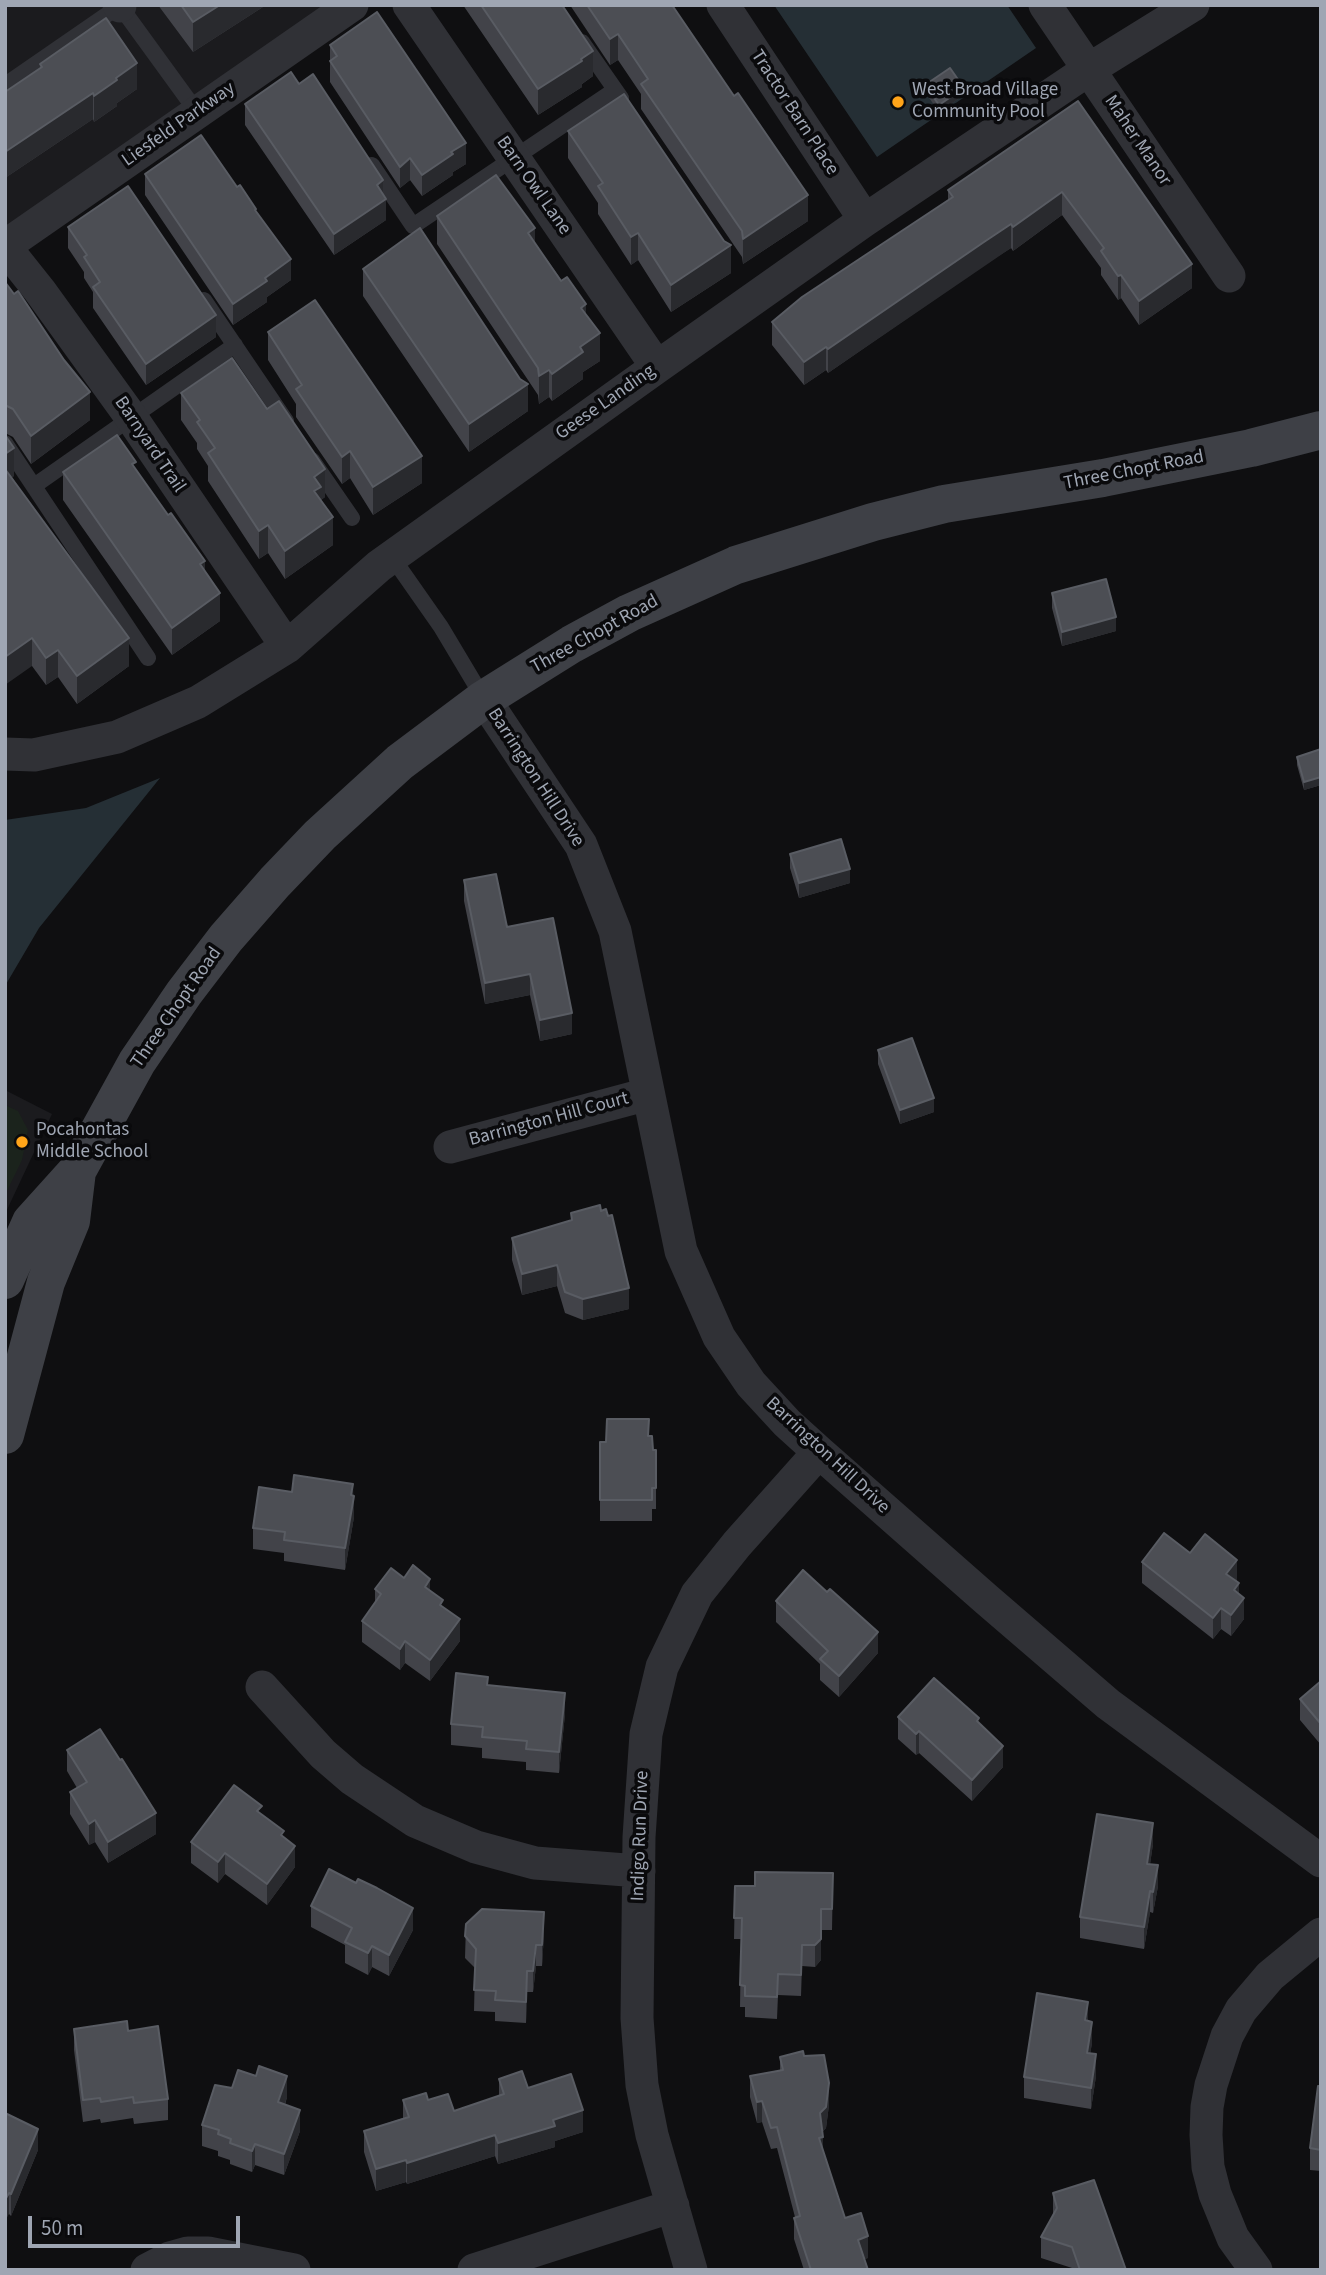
<!DOCTYPE html>
<style>
body{margin:0}
#map{position:relative;width:1326px;height:2275px;overflow:hidden;background:#0f0f11;font-family:"Source Sans 3",sans-serif}
canvas{display:block}
.frame{position:absolute;inset:0;border:7px solid #9fa6b3;pointer-events:none}
.scale{position:absolute;left:28px;top:2216px;width:212px;height:32px;box-sizing:border-box;border:4px solid #9fa6b3;border-top:0;padding-left:9px;font-size:21px;line-height:24px;white-space:nowrap;color:#9fa6b3;-webkit-text-stroke:5px #0a0a0c;paint-order:stroke}
</style>
<div id="map">
<canvas width="1326" height="2275"></canvas>
<div class="frame"></div>
<div class="scale">50 m</div>
</div>
<script>
const g = document.querySelector('canvas').getContext('2d');
g.lineJoin = 'round';
function paint(path, color) { g.fillStyle = color; g.fill(path, 'evenodd'); }
const poly = rows => new Path2D(rows.map(r => 'M' + r).join(''));
function strokePath(path, color, width, dash) { g.strokeStyle = color; g.lineWidth = width; g.lineCap = dash ? 'butt' : 'round'; g.setLineDash(dash || []); g.stroke(path); }
function write(font, color, halo, rows, align = 'center') {
  g.font = font + ' "Source Sans 3",sans-serif'; g.lineWidth = 7; g.setLineDash([]); g.textBaseline = 'middle'; g.strokeStyle = halo; g.fillStyle = color; for (const [text, x, y, turn = 0] of rows) {
    g.save(); g.translate(x, y); g.rotate((+turn || 0) * Math.PI / 180); g.textAlign = isNaN(turn) ? turn : align; if (halo) g.strokeText(text, 0, 0); g.fillText(text, 0, 0); g.restore();
  }
}
paint(poly([
 [5,5,352,5,5,246],
 [5,1090,52,1114,5,1214]
]), '#1b1b1e');
paint(poly([
 [5,1105,18,1111,28,1130,22,1160,5,1195]
]), '#1b231c');
paint(poly([
 [774,5,1007,5,1036,48,877,157],
 [160,778,39,928,5,986,5,820,86,808]
]), '#252f35');
strokePath(poly([
 [120,6,197,112],
 [582,42,621,98],
 [5,85,121,5],
 [372,165,413,226,615,90],
 [204,300,286,421],
 [5,443,148,658],
 [312,460,352,518],
 [34,486,235,345],
 [392,557,441,627,484,699]
]), '#303136', 16);
strokePath(poly([
 [119,5,120,6],
 [409,5,657,367],
 [723,5,865,220],
 [1045,5,1229,276],
 [5,246,352,5],
 [5,247,40,291,131,417,287,647],
 [484,699,581,845,615,931,681,1251,719,1337,751,1384,787,1423,819,1452,986,1599,1108,1704,1321,1861],
 [5,754,34,755,117,737,198,702,287,647,379,566,657,367,865,220,1088,70,1193,5],
 [450,1147,648,1094],
 [262,1687,323,1754,352,1779,415,1821,476,1847,535,1863,639,1871],
 [147,2270,170,2258,188,2253,208,2253,294,2270],
 [474,2270,673,2206],
 [691,2270,652,2135,642,2085,637,2018,639,1837,646,1734,662,1667,697,1594,737,1544,819,1452],
 [1256,2270,1233,2238,1215,2194,1208,2167,1206,2135,1207,2107,1211,2085,1227,2036,1241,2010,1270,1976,1321,1934]
]), '#303136', 33);
strokePath(poly([
 [5,1280,31,1222,77,1171,137,1062,184,993,226,938,275,882,320,835,400,762,484,699,572,644,629,613,736,565,873,522,944,504,1103,478,1251,448,1321,430],
 [5,1435,46,1282,71,1221,77,1171]
]), '#3e4046', 38);
paint(poly([
 [158,5,266,5,193,52],
 [463,5,562,5,593,76,582,84,582,87,538,115],
 [570,5,672,5,808,221,743,264,742,257,641,109,641,94,618,60,610,65],
 [330,45,466,164,453,172,453,175,422,196,410,180,400,188,330,82],
 [40,64,137,89,117,103,117,106,94,122,93,119,5,178,40,68],
 [299,84,383,194,386,220,334,255,245,125,245,104],
 [925,85,964,95,939,112,925,92],
 [1078,101,1192,288,1139,325,1121,298,1118,300,1101,275,1101,268,1062,215,1013,251,1011,248,984,265,828,373,826,370,804,385,772,345,772,322,948,200,948,190],
 [568,131,731,273,671,312,638,260,631,265,598,214,598,203,568,158],
 [145,174,237,187,256,212,291,280,267,297,267,302,233,325,145,195],
 [437,216,535,243,586,314,600,361,583,372,583,379,552,401,549,397,539,404,538,395,437,244],
 [68,227,216,337,146,385,93,308,93,292,84,278,84,272,68,248],
 [363,269,528,411,469,452,363,296],
 [5,282,90,420,31,464,13,437,5,433],
 [268,332,422,483,373,515,350,478,342,484,296,417,296,404,268,360],
 [181,393,325,497,321,500,333,545,285,579,268,553,259,559,208,481,208,466,197,449,197,443,181,420],
 [5,435,14,476,12,477,129,666,77,704,58,677,46,685,32,666],
 [136,469,205,571,220,621,172,655,63,500,63,472],
 [1052,593,1116,631,1062,646,1052,608],
 [1321,749,1321,785,1304,790,1297,765,1297,757],
 [790,854,850,883,799,898,790,868],
 [464,880,507,927,572,1034,540,1041,530,995,485,1004,464,901],
 [878,1050,934,1112,900,1124,878,1064],
 [571,1213,629,1309,583,1320,565,1313,557,1286,522,1295,512,1260,512,1238,571,1220],
 [649,1436,653,1450,656,1450,656,1509,652,1509,652,1521,600,1521,600,1442],
 [292,1492,353,1495,354,1517,345,1570,284,1561,284,1553,253,1549,253,1528],
 [1190,1553,1237,1581,1239,1594,1244,1619,1231,1636,1221,1629,1213,1639,1142,1583,1142,1562],
 [404,1578,430,1591,443,1607,460,1641,430,1681,405,1663,400,1670,362,1642,362,1621,375,1603,375,1589],
 [776,1601,878,1653,839,1697,820,1680,820,1664,776,1622],
 [1321,1681,1321,1745,1300,1720,1300,1699],
 [488,1685,565,1714,559,1773,526,1770,526,1762,482,1758,482,1748,451,1745,451,1724],
 [898,1717,979,1723,1003,1767,972,1801,919,1753,916,1755,898,1739],
 [67,1750,156,1834,108,1863,95,1842,89,1845,70,1814,70,1792,77,1788,67,1771],
 [262,1815,284,1837,295,1867,267,1905,225,1874,218,1883,191,1863,191,1842],
 [1153,1844,1150,1864,1158,1886,1153,1913,1150,1912,1144,1949,1080,1938,1080,1917],
 [833,1873,832,1930,821,1930,821,1960,815,1967,802,1966,801,1996,778,1995,777,2019,745,2017,745,2007,740,2007,741,1939,734,1939,735,1886,755,1886],
 [311,1906,413,1930,389,1976,372,1967,368,1975,345,1963,345,1945,311,1927],
 [466,1924,544,1933,542,1966,536,1966,533,1992,527,1992,526,2023,495,2021,495,2012,474,2011,475,1968,465,1958],
 [1088,2021,1092,2043,1090,2054,1096,2076,1091,2109,1024,2098,1024,2077],
 [74,2029,128,2031,168,2099,168,2120,134,2124,133,2118,101,2123,100,2119,83,2122,74,2050],
 [804,2056,829,2105,826,2128,822,2132,823,2151,845,2218,868,2258,864,2259,868,2270,804,2270,794,2239,794,2218,795,2217,777,2148,771,2149,762,2122,757,2123,750,2097,750,2076,780,2071,780,2057],
 [499,2079,528,2088,583,2132,555,2141,555,2147,498,2164,495,2156,407,2184,406,2182,376,2191,364,2152,364,2131,403,2118,403,2100,428,2100,454,2111,499,2096],
 [1321,2086,1321,2171,1310,2170,1310,2148],
 [287,2097,285,2105,300,2131,284,2175,255,2165,252,2172,230,2164,230,2160,218,2156,218,2151,202,2146,202,2125],
 [5,2113,38,2150,11,2216,9,2214],
 [1053,2193,1126,2270,1073,2270,1072,2268,1041,2258,1041,2237,1053,2216]
]), '#424349');
paint(poly([
 [220,5,266,5,193,52,193,22],
 [618,34,618,60,610,65,610,39],
 [593,51,593,76,582,84,582,87,538,115,538,89],
 [137,63,137,89,117,103,117,106,94,122,94,96],
 [964,88,964,95,939,112,939,105],
 [93,93,93,119,5,178,5,152],
 [466,143,466,164,453,172,453,175,422,196,422,175,451,152],
 [410,158,410,180,400,188,400,167],
 [383,180,383,201,386,199,386,220,334,255,334,234,377,185],
 [1062,192,1062,215,1013,251,1013,227],
 [808,195,808,221,743,264,743,239],
 [1011,224,1011,248,828,373,828,349],
 [535,228,535,256,528,233],
 [638,233,638,260,631,265,631,237],
 [731,245,731,273,671,312,671,285],
 [291,259,291,280,267,297,267,302,233,325,233,304,265,278],
 [1192,264,1192,288,1139,325,1139,301],
 [1121,275,1121,298,1118,300,1118,276],
 [586,304,586,332,581,308],
 [216,315,216,337,146,385,146,364],
 [600,333,600,361,583,372,583,379,552,401,552,374,580,347],
 [826,347,826,370,804,385,804,362],
 [549,370,549,397,539,404,539,376],
 [528,384,528,411,469,452,469,424],
 [90,392,90,420,31,464,31,436],
 [14,448,14,476,5,482,5,454],
 [350,451,350,478,342,484,342,457],
 [422,456,422,483,373,515,373,487],
 [325,469,325,497,321,500,314,519,314,477],
 [333,517,333,545,285,579,285,551],
 [268,525,268,553,259,559,259,531],
 [205,561,205,588,200,564],
 [220,593,220,621,172,655,172,628],
 [1116,617,1116,631,1062,646,1062,632],
 [32,638,32,666,5,685,5,657],
 [129,638,129,666,77,704,77,676],
 [58,650,58,677,46,685,46,658],
 [1321,777,1321,785,1304,790,1304,782],
 [850,869,850,883,799,898,799,883],
 [530,974,530,995,485,1004,485,983],
 [572,1013,572,1034,540,1041,540,1020],
 [934,1098,934,1112,900,1124,900,1110],
 [557,1265,557,1286,522,1295,522,1274],
 [629,1288,629,1309,583,1320,583,1299],
 [353,1484,354,1517,345,1570,345,1548],
 [1237,1560,1237,1581,1226,1595,1226,1574],
 [430,1579,430,1600,425,1587],
 [1239,1583,1239,1604,1234,1590],
 [1244,1598,1244,1619,1231,1636,1231,1615],
 [1221,1608,1221,1629,1213,1639,1213,1618],
 [460,1619,460,1641,430,1681,430,1660],
 [878,1632,878,1653,839,1697,839,1676],
 [405,1641,405,1663,400,1670,400,1649],
 [565,1693,565,1714,559,1773,559,1752],
 [919,1731,919,1753,916,1755,916,1734],
 [1003,1746,1003,1767,972,1801,972,1780],
 [156,1813,156,1834,108,1863,108,1842],
 [95,1820,95,1842,89,1845,89,1824],
 [1153,1823,1153,1844,1147,1885,1147,1864],
 [295,1846,295,1867,267,1905,267,1884],
 [225,1853,225,1874,218,1883,218,1862],
 [1158,1865,1158,1886,1153,1913,1153,1892],
 [1150,1891,1150,1912,1144,1949,1144,1927],
 [413,1908,413,1930,389,1976,389,1955],
 [544,1912,544,1933,542,1966,542,1945],
 [821,1939,821,1960,815,1967,815,1945],
 [536,1945,536,1966,533,1992,533,1971],
 [372,1946,372,1967,368,1975,368,1953],
 [527,1971,527,1992,526,2023,526,2002],
 [1088,2002,1088,2023,1085,2020],
 [1092,2022,1092,2043,1087,2074,1087,2053],
 [1096,2054,1096,2076,1091,2109,1091,2088],
 [287,2076,287,2097,278,2124,278,2102],
 [829,2083,829,2105,826,2128,820,2134,820,2113],
 [762,2101,762,2122,757,2123,757,2102],
 [300,2110,300,2131,284,2175,284,2154],
 [583,2110,583,2132,555,2141,555,2147,498,2164,498,2143,553,2120],
 [38,2129,38,2150,11,2216,11,2194],
 [495,2135,495,2156,407,2184,407,2163],
 [823,2137,823,2158,819,2138],
 [255,2144,255,2165,252,2172,252,2151],
 [406,2160,406,2182,376,2191,376,2169],
 [9,2193,9,2214,5,2221,5,2200],
 [868,2236,868,2258,858,2261,858,2240]
]), '#292a2e');
const building = poly([
 [181,5,220,5,193,22,181,5],
 [481,5,562,5,593,51,581,59,582,61,538,89,481,5],
 [587,5,672,5,734,96,738,93,808,195,743,239,742,231,641,84,648,79,618,34,610,39,587,5],
 [377,12,466,143,451,152,453,154,422,175,410,158,400,167,330,61,337,56,330,45,377,12],
 [106,18,137,63,116,78,117,80,94,96,93,93,5,152,5,92,42,67,40,64,106,18],
 [950,68,964,88,939,105,925,85,950,68],
 [291,72,299,84,313,74,383,180,377,185,386,199,334,234,245,104,291,72],
 [624,94,724,241,731,245,671,285,638,233,631,237,598,186,603,183,568,131,624,94],
 [1078,101,1192,264,1139,301,1121,275,1118,276,1101,251,1104,248,1062,192,1013,227,1011,224,984,242,828,349,826,347,804,362,772,322,802,297,953,197,948,190,1078,101],
 [201,135,237,187,240,185,256,209,255,210,291,259,265,278,267,281,233,304,145,174,201,135],
 [496,175,535,228,528,233,561,281,567,277,586,304,581,308,600,333,580,347,583,352,552,374,549,370,539,376,538,368,437,216,496,175],
 [128,186,216,315,146,364,93,287,100,282,84,257,87,255,68,227,128,186],
 [420,228,520,379,528,384,469,424,363,269,420,228],
 [5,282,14,294,18,291,64,360,90,392,31,436,13,409,5,405,5,282],
 [315,300,422,456,373,487,350,451,342,457,296,389,302,385,268,332,315,300],
 [232,358,267,409,279,401,325,469,314,477,321,487,314,491,333,517,285,551,268,525,259,531,208,453,215,448,197,422,200,420,181,393,232,358],
 [5,435,14,448,5,454,5,435],
 [117,435,136,462,132,464,168,515,171,513,205,561,200,564,220,593,172,628,63,472,117,435],
 [5,469,129,638,77,676,58,650,46,658,32,638,5,657,5,469],
 [1106,579,1116,617,1062,632,1052,593,1106,579],
 [1321,749,1321,777,1304,782,1297,757,1321,749],
 [841,839,850,869,799,883,790,854,841,839],
 [496,874,507,927,553,918,572,1013,540,1020,530,974,485,983,464,880,496,874],
 [912,1038,934,1098,900,1110,878,1050,912,1038],
 [600,1205,601,1211,606,1209,608,1216,612,1215,629,1288,583,1299,565,1292,557,1265,522,1274,512,1238,572,1220,571,1213,600,1205],
 [607,1419,649,1419,648,1436,652,1436,653,1450,656,1450,656,1488,652,1488,652,1500,600,1500,600,1442,606,1442,607,1419],
 [294,1475,353,1484,351,1495,354,1496,345,1548,284,1540,285,1532,253,1528,259,1487,292,1492,294,1475],
 [1164,1533,1190,1553,1205,1534,1237,1560,1226,1574,1239,1583,1234,1590,1244,1598,1231,1615,1221,1608,1213,1618,1142,1562,1164,1533],
 [413,1565,430,1579,425,1587,443,1600,440,1605,460,1619,430,1660,405,1641,400,1649,362,1621,381,1594,375,1589,391,1568,404,1578,413,1565],
 [803,1570,827,1592,830,1589,878,1632,839,1676,820,1659,828,1651,776,1601,803,1570],
 [456,1673,488,1677,487,1685,565,1693,559,1752,526,1749,527,1741,482,1737,483,1727,451,1724,456,1673],
 [934,1678,979,1718,977,1721,1003,1746,972,1780,919,1731,916,1734,898,1717,934,1678],
 [1321,1681,1321,1724,1300,1699,1321,1681],
 [100,1729,120,1760,122,1759,156,1813,108,1842,95,1820,89,1824,70,1792,87,1782,67,1750,100,1729],
 [234,1785,262,1806,257,1811,284,1831,281,1835,295,1846,267,1884,225,1853,218,1862,191,1842,234,1785],
 [1097,1814,1153,1823,1147,1864,1158,1865,1153,1892,1150,1891,1144,1927,1080,1917,1097,1814],
 [329,1869,356,1883,358,1879,377,1888,413,1908,389,1955,372,1946,368,1953,345,1942,352,1928,311,1906,329,1869],
 [755,1872,833,1873,832,1909,821,1909,821,1939,815,1945,802,1945,801,1975,778,1974,777,1997,745,1996,745,1986,740,1985,742,1918,734,1918,735,1886,755,1886,755,1872],
 [482,1909,544,1912,542,1945,536,1945,533,1971,527,1971,526,2002,495,2000,496,1991,474,1990,476,1949,465,1936,466,1924,482,1909],
 [1037,1993,1088,2002,1085,2020,1092,2022,1087,2053,1096,2054,1091,2088,1024,2077,1037,1993],
 [127,2021,128,2031,158,2026,168,2099,134,2103,133,2097,101,2102,100,2098,83,2100,74,2029,127,2021],
 [803,2051,804,2056,824,2055,829,2083,826,2107,820,2113,823,2137,819,2138,845,2218,861,2213,868,2236,858,2240,868,2270,811,2270,794,2218,800,2216,777,2127,771,2128,762,2101,757,2102,750,2076,783,2070,780,2057,803,2051],
 [259,2066,287,2076,278,2102,300,2110,284,2154,255,2144,252,2151,230,2143,231,2139,218,2134,219,2130,202,2125,215,2085,232,2088,238,2070,256,2076,259,2066],
 [522,2071,528,2088,571,2074,583,2110,553,2120,555,2126,498,2143,495,2135,407,2163,406,2160,376,2169,364,2131,409,2117,403,2100,426,2093,428,2100,448,2094,454,2111,504,2094,499,2079,522,2071],
 [1318,2086,1321,2086,1321,2150,1310,2148,1318,2086],
 [5,2113,38,2129,11,2194,9,2193,5,2200,5,2113],
 [1094,2180,1126,2270,1080,2270,1072,2247,1041,2237,1057,2208,1053,2193,1094,2180]
]);
paint(building, '#4c4e54');
strokePath(building, '#595c63', 2);
for (const [x, y, r, color] of [
 [898,102,7,"#ffa419"],
 [22,1142,7,"#ffa419"]
]) { const dot = new Path2D(); dot.arc(x, y, r, 0, 2 * Math.PI); g.fillStyle = color; g.fill(dot); strokePath(dot, '#0a0a0c', 2.5); }
write('19px', '#9fa6b3', '#0a0a0c', [
 ["West Broad Village",912,91],
 ["Community Pool",912,113],
 ["Pocahontas",36,1131],
 ["Middle School",36,1153]
], 'left');
write('19px', '#9fa6b3', '#0a0a0c', [
 ["Tractor Barn Place",794,113,57],
 ["Liesfeld Parkway",179,125,-35],
 ["Maher Manor",1137,141,56],
 ["Barn Owl Lane",533,186,55],
 ["Geese Landing",606,403,-35],
 ["Barnyard Trail",149,445,56],
 ["Three Chopt Road",1134,471,-11],
 ["Three Chopt Road",595,635,-29],
 ["Barrington Hill Drive",535,778,57],
 ["Three Chopt Road",177,1008,-55],
 ["Barrington Hill Court",549,1120,-15],
 ["Barrington Hill Drive",827,1456,43],
 ["Indigo Run Drive",641,1836,-88]
]);
</script>
